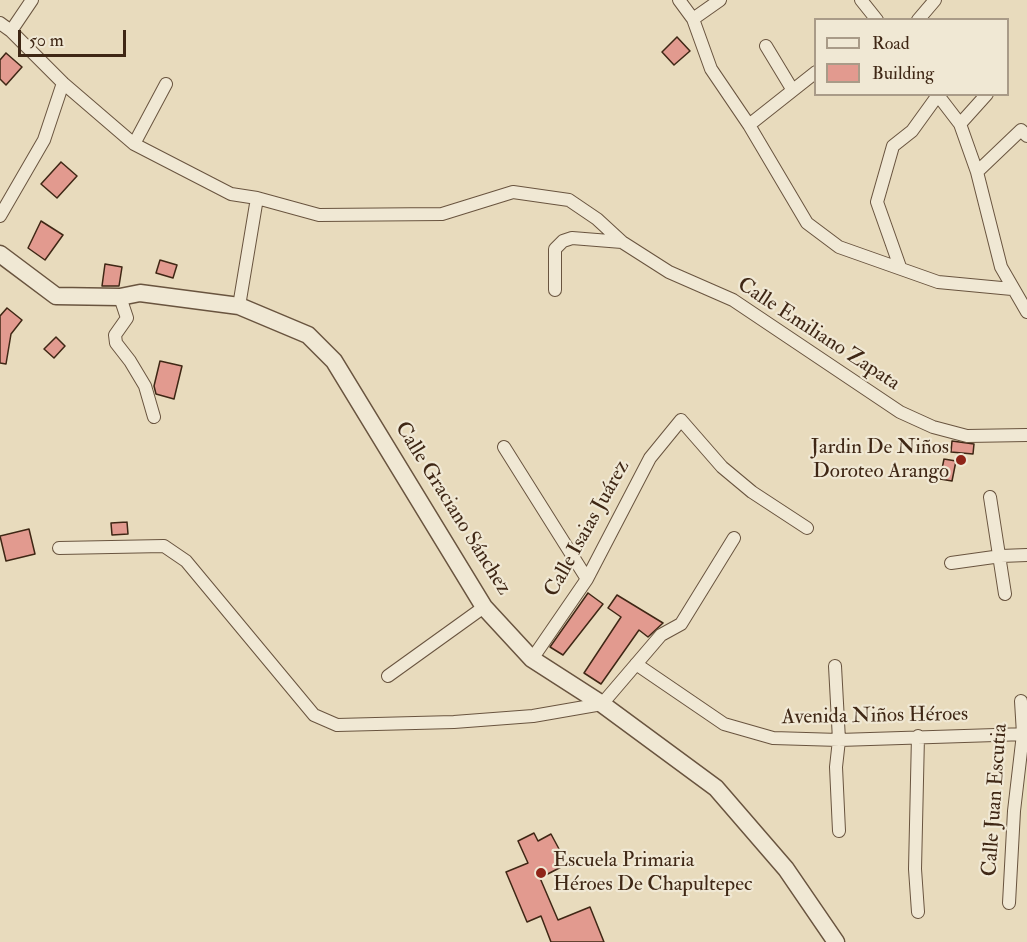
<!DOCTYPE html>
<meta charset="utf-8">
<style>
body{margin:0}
#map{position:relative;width:1027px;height:942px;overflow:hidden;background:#e8dbbd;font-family:"IM FELL Double Pica",serif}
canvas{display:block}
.legend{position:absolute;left:814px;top:18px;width:195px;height:78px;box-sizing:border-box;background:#f0e8d4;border:2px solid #a99b88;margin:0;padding:8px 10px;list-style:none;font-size:18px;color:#3f2715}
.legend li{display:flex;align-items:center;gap:12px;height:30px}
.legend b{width:30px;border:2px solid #a99b88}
.scale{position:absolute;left:18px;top:30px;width:108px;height:27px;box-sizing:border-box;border:3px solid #3f2715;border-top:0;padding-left:8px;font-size:18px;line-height:21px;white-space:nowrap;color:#3f2715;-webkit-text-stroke:4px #f0e8d4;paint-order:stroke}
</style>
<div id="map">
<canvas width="1027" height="942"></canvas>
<ul class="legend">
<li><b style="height:8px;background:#f0e8d4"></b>Road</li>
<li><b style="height:16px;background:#e29a8f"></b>Building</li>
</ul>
<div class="scale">50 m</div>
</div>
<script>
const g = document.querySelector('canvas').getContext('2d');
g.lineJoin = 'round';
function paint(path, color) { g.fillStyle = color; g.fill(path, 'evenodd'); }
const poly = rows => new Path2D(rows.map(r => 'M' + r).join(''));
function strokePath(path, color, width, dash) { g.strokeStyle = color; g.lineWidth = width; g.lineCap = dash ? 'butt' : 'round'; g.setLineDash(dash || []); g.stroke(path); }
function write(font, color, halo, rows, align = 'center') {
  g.font = font + ' "IM FELL Double Pica",serif'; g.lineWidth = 4.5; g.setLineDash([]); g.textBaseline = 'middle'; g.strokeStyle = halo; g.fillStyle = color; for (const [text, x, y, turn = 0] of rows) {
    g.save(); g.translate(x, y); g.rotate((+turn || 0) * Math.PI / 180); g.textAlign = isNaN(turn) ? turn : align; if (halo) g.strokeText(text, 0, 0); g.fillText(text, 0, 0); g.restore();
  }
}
const building = poly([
 [677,37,690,51,674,65,662,52,677,37],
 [6,53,22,67,6,85,0,79,0,60,6,53],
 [61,162,77,176,57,198,41,184,61,162],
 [41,221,63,235,45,260,28,248,41,221],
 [160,260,177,265,173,278,156,273,160,260],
 [105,264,122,267,119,286,102,286,105,264],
 [7,308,22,320,11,334,6,364,0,363,0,316,7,308],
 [56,337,65,346,54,358,44,349,56,337],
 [160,361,182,366,174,399,156,394,154,386,160,361],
 [952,441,974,444,973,454,951,452,952,441],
 [944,459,956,461,952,481,940,479,944,459],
 [127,522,128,534,112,535,111,523,127,522],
 [29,529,35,554,6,561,0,536,29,529],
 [588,593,603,604,563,655,550,647,588,593],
 [617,595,663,623,648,637,639,630,601,684,584,673,621,617,608,608,617,595],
 [534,833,538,841,551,834,567,864,540,878,558,920,590,907,604,942,551,942,541,916,527,922,506,872,528,863,518,841,534,833]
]);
paint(building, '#e29a8f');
strokePath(building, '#3f2715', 1.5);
const minor = poly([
 [679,0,693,19,711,69,749,125,807,223,839,247,938,282,1012,289],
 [861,0,877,20],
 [693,19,720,0],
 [918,20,935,0],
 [0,23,11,31,63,83,134,144,231,194,257,198,319,215,442,214,513,192,569,200,597,219,622,242,669,272,733,300,900,412,933,427,967,436,1027,435],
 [11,31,32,0],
 [766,46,792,89],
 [937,94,960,124,977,172,1001,267,1027,312],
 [960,124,987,94],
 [749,125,816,72],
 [134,144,166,84],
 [977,172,1021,130,1027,136],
 [0,216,44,140,63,83],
 [900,267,877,202,893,146,912,131,938,95],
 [555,290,555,249,563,241,572,238,622,242],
 [120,297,127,318,115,335,116,343,130,361,145,386,154,417],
 [239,306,257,198],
 [504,447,587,579],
 [990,497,1005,594],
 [59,548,164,546,186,561,314,715,337,725,454,722,533,716,602,704,661,635,681,624,734,538],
 [951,563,1001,556,1027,555],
 [532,659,587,579,650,458,681,420,722,467,752,492,807,528],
 [636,664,724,724,773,738,839,740,1027,734],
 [835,666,839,740,836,767,839,831],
 [388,676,484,607],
 [918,736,915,869,918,912],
 [1009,903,1014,811,1023,734,1021,701]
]);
const tertiary = poly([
 [0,254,56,296,120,297,140,293,239,306,308,335,334,361,484,607,532,659,602,704,716,788,786,869,836,942]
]);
strokePath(minor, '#69543f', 14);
strokePath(tertiary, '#69543f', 19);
strokePath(minor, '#f0e8d4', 12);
strokePath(tertiary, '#f0e8d4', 16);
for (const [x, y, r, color] of [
 [961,460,6,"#8f2418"],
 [541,873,6,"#8f2418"]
]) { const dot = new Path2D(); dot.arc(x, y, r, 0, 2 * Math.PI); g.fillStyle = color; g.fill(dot); strokePath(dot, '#f0e8d4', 2); }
write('21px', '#3f2715', '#f0e8d4', [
 ["Calle Emiliano Zapata",818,335,33],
 ["Calle Graciano Sánchez",452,509,58],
 ["Calle Isaias Juárez",588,529,-61],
 ["Avenida Niños Héroes",875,717,-1],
 ["Calle Juan Escutia",996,800,-86]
]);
write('21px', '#3f2715', '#f0e8d4', [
 ["Jardin De Niños",949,448],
 ["Doroteo Arango",949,472],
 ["Escuela Primaria",553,861,"left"],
 ["Héroes De Chapultepec",553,885,"left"]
], 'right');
</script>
